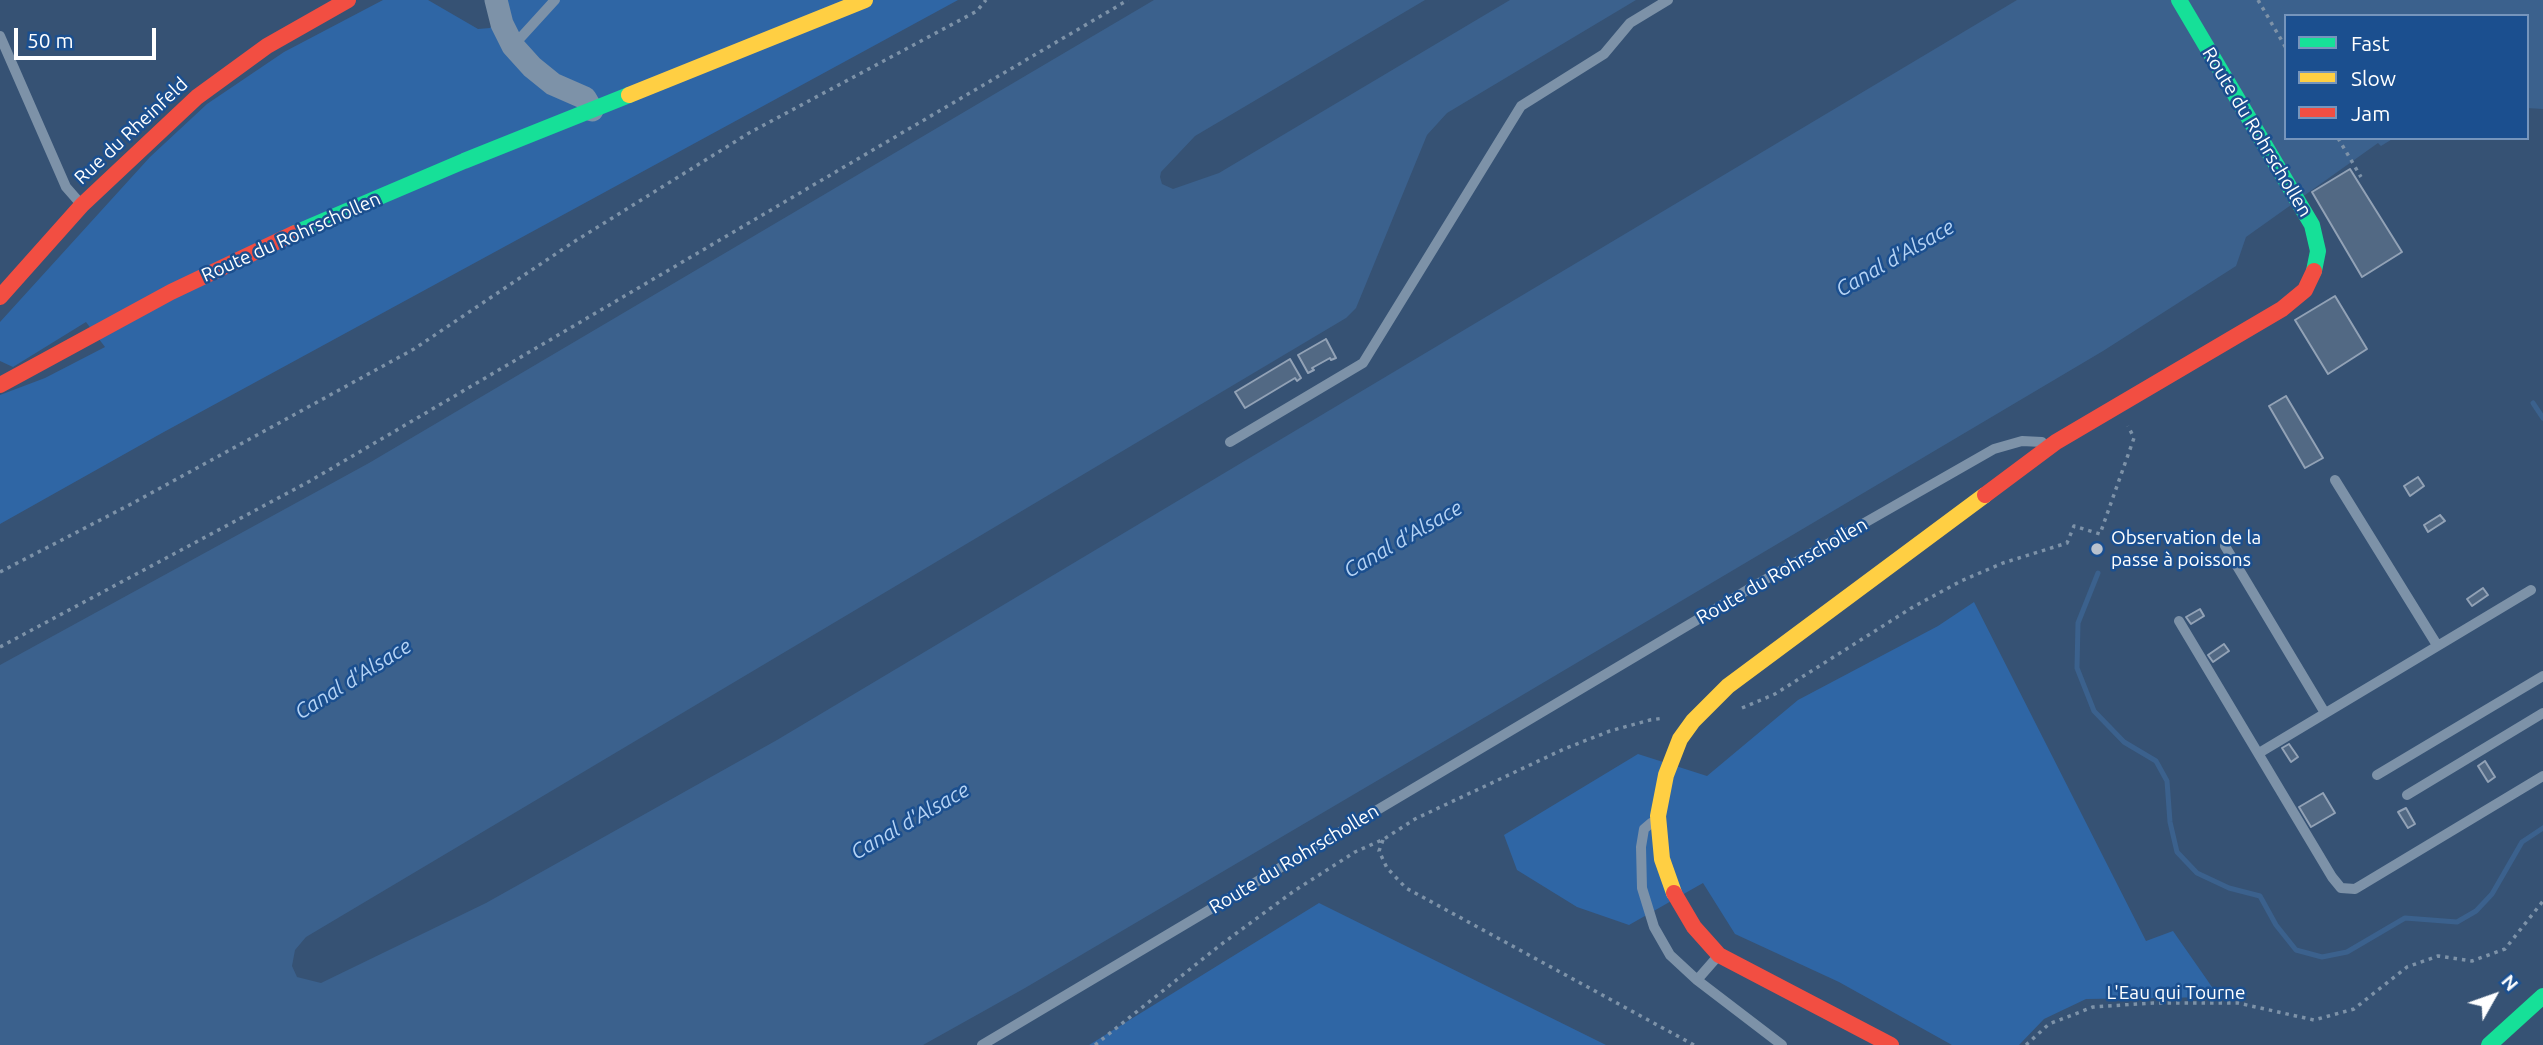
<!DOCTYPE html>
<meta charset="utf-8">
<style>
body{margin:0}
#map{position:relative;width:2543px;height:1045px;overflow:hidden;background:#365274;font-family:Ubuntu,sans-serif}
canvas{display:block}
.legend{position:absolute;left:2284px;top:14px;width:245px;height:126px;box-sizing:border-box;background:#1b4f8f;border:2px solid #7695bc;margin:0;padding:9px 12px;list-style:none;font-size:21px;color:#fff}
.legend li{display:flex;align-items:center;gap:14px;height:35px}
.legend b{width:35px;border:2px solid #7695bc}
.north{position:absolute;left:2459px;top:961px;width:70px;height:70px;-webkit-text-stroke:5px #1b4f8f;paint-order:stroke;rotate:50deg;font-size:19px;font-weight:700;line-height:28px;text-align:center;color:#fff}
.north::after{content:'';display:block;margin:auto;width:24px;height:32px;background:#fff;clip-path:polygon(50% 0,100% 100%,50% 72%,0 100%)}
.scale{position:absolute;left:14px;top:28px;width:142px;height:32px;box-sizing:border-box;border:4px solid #fff;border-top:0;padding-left:9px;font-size:21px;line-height:24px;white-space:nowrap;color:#fff;-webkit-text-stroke:5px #1b4f8f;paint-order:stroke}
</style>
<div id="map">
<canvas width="2543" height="1045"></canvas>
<ul class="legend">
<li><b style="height:9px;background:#16e098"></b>Fast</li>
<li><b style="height:9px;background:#ffcf43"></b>Slow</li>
<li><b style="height:9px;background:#f24e42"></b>Jam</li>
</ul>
<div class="north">N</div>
<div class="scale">50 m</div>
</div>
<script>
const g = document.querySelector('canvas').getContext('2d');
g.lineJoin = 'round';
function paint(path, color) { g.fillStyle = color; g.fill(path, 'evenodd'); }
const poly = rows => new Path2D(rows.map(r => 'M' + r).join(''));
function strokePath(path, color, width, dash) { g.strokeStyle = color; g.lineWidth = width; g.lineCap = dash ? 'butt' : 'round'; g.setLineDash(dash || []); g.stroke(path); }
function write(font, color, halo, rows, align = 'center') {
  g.font = font + ' Ubuntu,sans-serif'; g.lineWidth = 5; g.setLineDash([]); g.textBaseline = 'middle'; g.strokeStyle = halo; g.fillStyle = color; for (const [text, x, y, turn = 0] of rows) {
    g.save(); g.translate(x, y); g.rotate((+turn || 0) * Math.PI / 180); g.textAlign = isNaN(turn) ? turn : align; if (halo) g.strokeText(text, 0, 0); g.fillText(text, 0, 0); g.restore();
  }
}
paint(poly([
 [383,0,428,0,478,29,490,28,508,0,958,0,162,433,0,524,0,395,45,378,105,347,86,322,13,367,0,361,0,322,150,157,207,104,284,52],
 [1974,602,2146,941,2173,931,2219,997,2086,999,2044,1019,2019,1045,1952,1045,1839,982,1735,934,1703,883,1629,925,1577,907,1517,870,1504,835,1638,754,1707,776,1798,700,1938,626],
 [1319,903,1606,1045,1089,1045]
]), '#2f66a5');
paint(poly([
 [1154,0,1425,0,1195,136,1161,172,1160,177,1162,184,1173,189,1219,173,1510,0,1636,0,1447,113,1427,135,1356,308,1346,318,306,937,295,950,292,966,297,977,321,983,486,903,777,740,2017,0,2543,0,2543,109,2527,108,2527,16,2286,16,2286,138,2394,138,2381,146,2378,143,2246,237,2236,266,2103,351,1487,716,1025,988,923,1045,0,1045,0,665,369,463]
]), '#3b618d');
strokePath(poly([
 [2533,403,2543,418],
 [2098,573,2078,623,2077,668,2094,711,2124,742,2156,761,2167,781,2170,822,2177,852,2197,873,2229,888,2260,896,2276,925,2296,950,2322,957,2347,952,2405,918,2457,922,2476,911,2492,894,2522,842,2543,828]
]), '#3b618d', 5);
const building = poly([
 [2350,169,2402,252,2362,277,2312,192,2350,169],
 [2335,296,2367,349,2328,374,2295,320,2335,296],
 [1326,339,1336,358,1331,360,1330,358,1312,368,1314,370,1308,373,1298,355,1326,339],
 [1290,359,1301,378,1297,381,1295,378,1245,408,1235,392,1290,359],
 [2286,396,2323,458,2305,468,2269,406,2286,396],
 [2418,477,2424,486,2410,496,2404,486,2418,477],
 [2440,515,2445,521,2428,532,2424,525,2440,515],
 [2483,588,2488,595,2472,606,2467,599,2483,588],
 [2200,609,2204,616,2191,624,2186,617,2200,609],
 [2224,644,2229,651,2213,662,2208,655,2224,644],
 [2289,744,2298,757,2291,762,2282,748,2289,744],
 [2485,761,2495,777,2488,782,2478,766,2485,761],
 [2323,793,2335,813,2311,827,2299,807,2323,793],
 [2406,808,2415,824,2408,828,2398,812,2406,808]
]);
paint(building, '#526984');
strokePath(building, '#92a2b6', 2);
strokePath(poly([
 [2258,0,2286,48],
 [2338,138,2361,177],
 [0,572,133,503,414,349,572,243,749,133,977,11,986,0],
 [0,647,310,481,1128,0],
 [1742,708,1775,694,1913,607,1961,581,2003,563,2067,543,2074,526,2100,534,2134,438,2128,426],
 [1383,840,1379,851,1387,868,1406,888,1694,1045],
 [1095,1045,1219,946,1294,891,1355,852,1384,839,1415,819,1564,749,1610,731,1650,720,1664,718],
 [2026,1045,2049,1024,2093,1007,2153,1003,2238,1003,2314,1020,2354,1009,2407,967,2438,956,2472,961,2505,949,2543,901]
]), '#7d92a8', 3.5, [3.5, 5]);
strokePath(poly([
 [0,36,66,187,80,203],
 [513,46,555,0],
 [1230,442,1363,363,1521,106,1604,54,1630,23,1668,0],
 [2335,480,2437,645],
 [2225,546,2325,713],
 [2179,621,2332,877,2341,888,2355,889,2543,776],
 [2259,753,2531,590],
 [2377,775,2543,676],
 [2407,795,2543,713],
 [1651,823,1644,829,1641,847,1642,888,1654,927,1670,955,1697,980,1782,1045],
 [1697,980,1718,956],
 [982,1045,1754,586,1994,449,2022,441,2042,442]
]), '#7d92a8', 10);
strokePath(poly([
 [496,0,502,24,513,46,532,67,553,84,585,98,592,110]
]), '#7d92a8', 23);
strokePath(poly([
 [2179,0,2312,225,2318,251,2314,271],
 [295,233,464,161,629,95],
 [2489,1045,2543,996]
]), '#16e098', 16);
strokePath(poly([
 [629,95,865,0],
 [1674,893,1662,859,1658,816,1666,775,1680,739,1693,721,1728,686,1985,495]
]), '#ffcf43', 16);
strokePath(poly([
 [0,297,82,205,197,97,267,46,348,0],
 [0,385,171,292,295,233],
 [1985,495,2056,442,2282,309,2305,290,2314,271],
 [1674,893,1694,927,1719,955,1891,1045]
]), '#f24e42', 16);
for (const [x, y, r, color] of [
 [2097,549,7,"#b9c2ce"]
]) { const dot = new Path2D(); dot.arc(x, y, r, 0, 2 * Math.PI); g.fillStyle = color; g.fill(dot); strokePath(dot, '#1b4f8f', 2.5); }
write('19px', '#fff', '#1b4f8f', [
 ["Rue du Rheinfeld",131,131,-43],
 ["Route du Rohrschollen",2257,132,59],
 ["Route du Rohrschollen",291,237,-24],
 ["Route du Rohrschollen",1782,571,-30],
 ["Route du Rohrschollen",1294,859,-31],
 ["L'Eau qui Tourne",2176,993]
]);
write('19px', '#fff', '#1b4f8f', [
 ["Observation de la",2111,538],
 ["passe à poissons",2111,560]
], 'left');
write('italic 21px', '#b5d3f5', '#1b4f8f', [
 ["Canal d'Alsace",1895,258,-30],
 ["Canal d'Alsace",1403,539,-30],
 ["Canal d'Alsace",353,679,-32],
 ["Canal d'Alsace",910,821,-30]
]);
</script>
